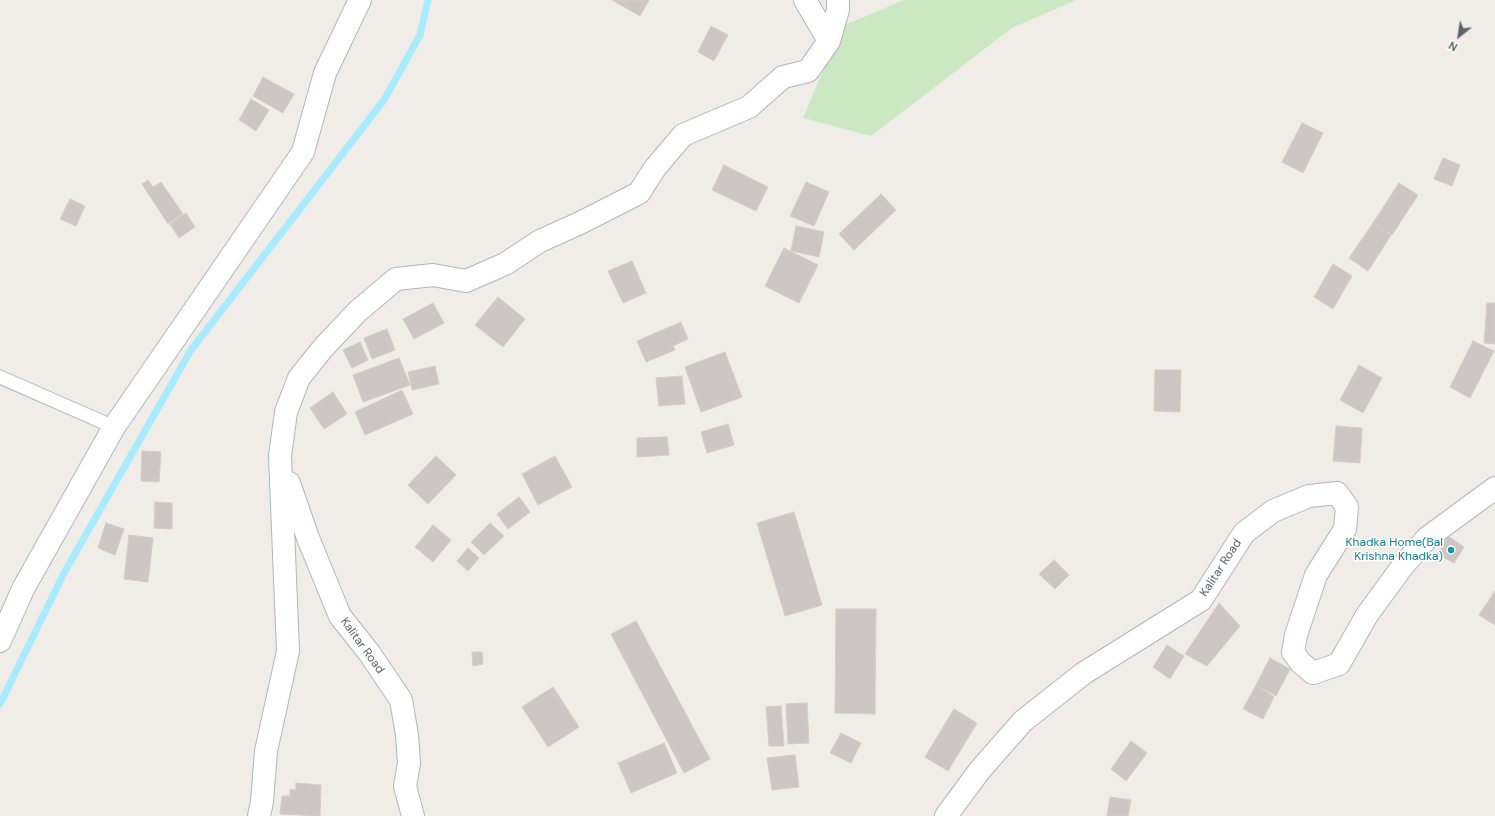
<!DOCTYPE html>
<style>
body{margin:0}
#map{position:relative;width:1495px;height:816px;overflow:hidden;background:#f0ece7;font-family:"DM Sans",sans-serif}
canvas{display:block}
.north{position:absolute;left:1439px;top:16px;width:40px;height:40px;-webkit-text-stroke:3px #fff;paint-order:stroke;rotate:210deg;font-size:11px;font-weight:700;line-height:16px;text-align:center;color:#5e6467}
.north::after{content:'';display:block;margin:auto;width:14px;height:18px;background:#5e6467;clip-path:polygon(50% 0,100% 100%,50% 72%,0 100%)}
</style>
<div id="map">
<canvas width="1495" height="816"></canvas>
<div class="north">N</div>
</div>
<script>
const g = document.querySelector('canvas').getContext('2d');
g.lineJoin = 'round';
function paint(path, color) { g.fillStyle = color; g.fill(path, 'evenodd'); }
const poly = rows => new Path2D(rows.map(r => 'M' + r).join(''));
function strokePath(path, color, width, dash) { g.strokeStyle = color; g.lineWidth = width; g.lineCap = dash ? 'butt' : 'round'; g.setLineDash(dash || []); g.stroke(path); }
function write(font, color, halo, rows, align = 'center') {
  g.font = font + ' "DM Sans",sans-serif'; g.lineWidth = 3; g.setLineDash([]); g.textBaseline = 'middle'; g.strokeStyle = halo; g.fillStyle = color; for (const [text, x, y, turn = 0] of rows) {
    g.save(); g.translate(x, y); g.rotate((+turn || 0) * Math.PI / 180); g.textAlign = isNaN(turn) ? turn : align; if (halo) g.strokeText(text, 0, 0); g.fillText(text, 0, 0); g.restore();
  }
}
paint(poly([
 [904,0,1076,0,1012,28,871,136,803,118,842,26]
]), '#cbe8c3');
strokePath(poly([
 [0,704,64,573,191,350,384,100,420,35,428,0]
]), '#a8ebff', 7);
const building = poly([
 [612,0,649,0,640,16,612,0],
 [711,26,728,35,714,61,698,52,711,26],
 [263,77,294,94,283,113,253,96,263,77],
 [251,99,269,110,256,131,239,120,251,99],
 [1302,123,1323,133,1303,173,1282,162,1302,123],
 [1443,158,1460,165,1452,186,1434,179,1443,158],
 [724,165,768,187,756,211,712,190,724,165],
 [148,180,153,187,161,182,183,214,168,224,142,184,148,180],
 [806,182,829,192,814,226,790,216,806,182],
 [1399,183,1418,195,1392,235,1373,223,1399,183],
 [881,194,896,210,854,250,839,234,881,194],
 [70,199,85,206,76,226,60,219,70,199],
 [186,213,195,227,179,238,170,224,186,213],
 [1373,223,1391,235,1368,271,1349,258,1373,223],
 [796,226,824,232,819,257,791,251,796,226],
 [784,248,818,265,799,303,765,286,784,248],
 [632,261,646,293,623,303,608,271,632,261],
 [1333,264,1352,276,1333,309,1314,297,1333,264],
 [498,297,525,319,503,347,475,325,498,297],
 [433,303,444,323,414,339,403,319,433,303],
 [1487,303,1495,303,1495,344,1484,343,1487,303],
 [681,322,688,339,673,346,675,350,646,362,637,341,681,322],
 [387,329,395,350,372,359,364,338,387,329],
 [1473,341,1494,351,1470,398,1450,387,1473,341],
 [360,342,368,360,352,368,343,350,360,342],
 [725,352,742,397,701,412,685,367,725,352],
 [399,358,410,385,363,402,353,375,399,358],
 [1359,365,1382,378,1363,413,1340,400,1359,365],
 [435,366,439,384,412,390,408,372,435,366],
 [1155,370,1181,370,1180,412,1154,411,1155,370],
 [682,376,685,404,659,406,656,378,682,376],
 [402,390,413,414,365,435,355,412,402,390],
 [333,392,347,414,324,429,310,408,333,392],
 [728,424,734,445,707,453,701,432,728,424],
 [1336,426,1362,428,1360,463,1333,461,1336,426],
 [667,437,669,455,637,457,637,438,667,437],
 [142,451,161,452,159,482,141,481,142,451],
 [436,456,456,475,428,504,408,485,436,456],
 [555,456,572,487,538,505,522,474,555,456],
 [519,497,530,512,508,529,497,514,519,497],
 [155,502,172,503,172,529,154,528,155,502],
 [794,512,822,605,785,616,757,523,794,512],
 [106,523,124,529,115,555,98,548,106,523],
 [490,523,504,536,484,555,471,542,490,523],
 [433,525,451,540,433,562,415,547,433,525],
 [129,535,153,538,148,582,124,579,129,535],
 [1448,536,1464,547,1454,563,1437,554,1448,536],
 [468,548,479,558,468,571,457,561,468,548],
 [1054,560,1069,575,1055,589,1039,574,1054,560],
 [1495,591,1495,625,1479,615,1495,591],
 [1219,603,1240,626,1207,666,1185,654,1219,603],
 [836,609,876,609,875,714,835,713,836,609],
 [636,621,710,759,684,773,611,634,636,621],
 [1167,645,1184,656,1170,679,1153,667,1167,645],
 [472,652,482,652,483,664,473,666,472,652],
 [1270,658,1290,669,1276,696,1256,685,1270,658],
 [1256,685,1274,697,1263,719,1243,709,1256,685],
 [553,687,579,727,548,747,522,707,553,687],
 [807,703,809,743,788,744,786,704,807,703],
 [781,706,784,746,769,746,766,707,781,706],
 [954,709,977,723,948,771,925,757,954,709],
 [841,733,861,743,851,763,830,753,841,733],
 [1131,741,1147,753,1126,781,1111,769,1131,741],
 [664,743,677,773,631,793,618,763,664,743],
 [795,755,799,787,772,790,767,758,795,755],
 [296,783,321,785,320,816,280,814,282,796,290,796,290,789,296,790,296,783],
 [1110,797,1131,800,1128,816,1107,816,1110,797]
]);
paint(building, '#ccc7c4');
strokePath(building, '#d5cdc5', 1);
const service = poly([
 [0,377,114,427]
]);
const minor = poly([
 [805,0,829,41],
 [289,483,308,538,340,616,370,654,401,700,407,735,409,763,405,786,413,816],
 [0,641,23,589,114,427,303,152,325,73,360,0],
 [259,816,262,802,266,751,288,651,280,456,286,412,299,378,323,348,358,311,396,279,433,275,466,281,505,264,540,241,580,223,639,193,655,168,683,135,749,107,783,77,808,71,829,41,838,10,838,0],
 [946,816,980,770,1023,721,1084,673,1201,600,1244,533,1273,511,1309,496,1337,493,1347,507,1345,529,1316,575,1296,635,1293,652,1301,663,1313,673,1339,664,1367,615,1402,567,1427,538,1495,488]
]);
strokePath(service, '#b2b6b9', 15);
strokePath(minor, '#b2b6b9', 24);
strokePath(service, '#fff', 13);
strokePath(minor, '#fff', 22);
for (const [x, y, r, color] of [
 [1451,550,4,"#0f9aa8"]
]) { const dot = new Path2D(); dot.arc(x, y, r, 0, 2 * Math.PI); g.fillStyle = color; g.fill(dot); strokePath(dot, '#fff', 1.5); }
write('12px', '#0d838f', '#fff', [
 ["Khadka Home(Bal",1443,543],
 ["Krishna Khadka)",1443,557]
], 'right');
write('12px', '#5e6467', '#fff', [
 ["Kalitar Road",1221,568,-57],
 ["Kalitar Road",362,646,54]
]);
</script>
